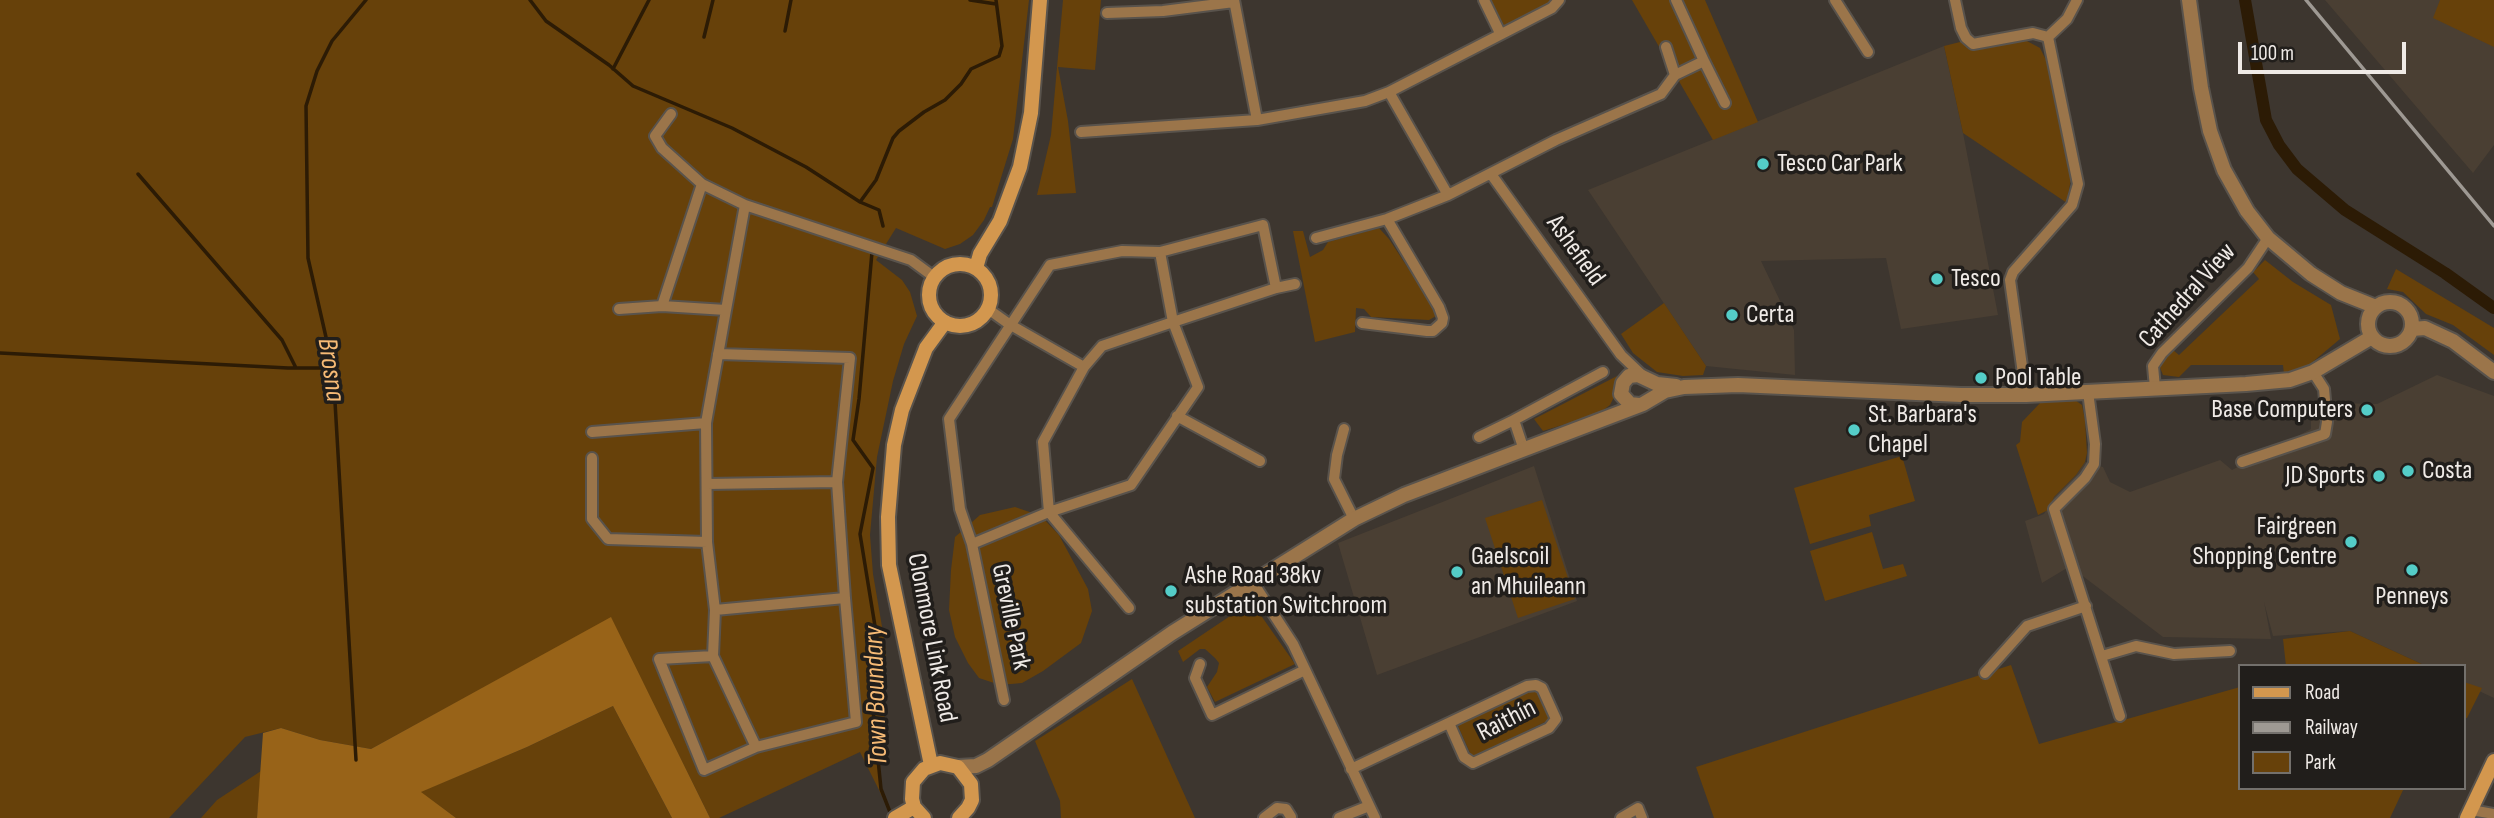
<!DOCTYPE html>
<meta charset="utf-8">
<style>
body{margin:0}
#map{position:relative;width:2494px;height:818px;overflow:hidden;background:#3d362f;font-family:"Sofia Sans Condensed",sans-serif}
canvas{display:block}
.legend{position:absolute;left:2238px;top:664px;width:228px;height:126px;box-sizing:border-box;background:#211e1b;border:2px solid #73706c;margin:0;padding:9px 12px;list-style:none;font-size:21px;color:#efeae6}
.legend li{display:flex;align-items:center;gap:14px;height:35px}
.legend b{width:35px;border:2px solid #73706c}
.scale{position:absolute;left:2238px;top:42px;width:168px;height:32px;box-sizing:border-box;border:4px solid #efeae6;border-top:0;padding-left:9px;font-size:21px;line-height:24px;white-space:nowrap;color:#efeae6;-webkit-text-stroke:5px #211e1b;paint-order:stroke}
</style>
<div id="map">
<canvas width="2494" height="818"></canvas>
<ul class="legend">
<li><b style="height:9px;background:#d3974e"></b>Road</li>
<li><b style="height:9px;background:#9e9993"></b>Railway</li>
<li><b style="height:19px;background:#67410a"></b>Park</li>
</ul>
<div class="scale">100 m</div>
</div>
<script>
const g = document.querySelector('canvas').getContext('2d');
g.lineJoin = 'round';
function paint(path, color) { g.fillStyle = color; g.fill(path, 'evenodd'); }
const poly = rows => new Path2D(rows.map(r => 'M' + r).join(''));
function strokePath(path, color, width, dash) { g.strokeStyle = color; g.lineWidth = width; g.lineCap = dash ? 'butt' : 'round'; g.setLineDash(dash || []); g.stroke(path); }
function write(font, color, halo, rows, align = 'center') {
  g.font = font + ' "Sofia Sans Condensed",sans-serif'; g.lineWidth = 7; g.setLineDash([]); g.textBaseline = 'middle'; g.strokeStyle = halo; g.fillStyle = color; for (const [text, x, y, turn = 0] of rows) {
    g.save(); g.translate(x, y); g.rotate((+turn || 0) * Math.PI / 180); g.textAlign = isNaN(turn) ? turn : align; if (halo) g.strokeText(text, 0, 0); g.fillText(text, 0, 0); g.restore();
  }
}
paint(poly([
 [2325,0,2494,0,2494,145,2473,173],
 [1944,46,1963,133,1998,315,1901,329,1886,258,1761,261,1794,330,1795,375,1706,366,1588,190],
 [2437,375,2494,396,2494,698,2464,684,2464,666,2426,666,2350,631,2273,636,2264,602,2271,639,2163,637,2084,577,2067,568,2042,583,2025,521,2044,514,2054,497,2076,475,2085,462,2103,467,2110,482,2130,492,2220,460,2232,470,2311,429,2311,408,2334,403,2377,404],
 [1534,466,1577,601,1377,675,1338,543]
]), '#4a3f33');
paint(poly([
 [0,0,1029,0,1013,139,992,207,990,207,984,220,973,235,960,244,945,249,896,228,876,260,902,280,910,292,917,316,904,344,893,381,877,457,870,535,873,574,886,650,884,738,874,721,881,789,890,812,860,752,719,818,710,818,611,618,371,749,320,740,281,728,245,737,169,818,0,818],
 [1063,0,1101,0,1095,70,1058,67,1068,121,1076,193,1037,195,1051,135],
 [1490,0,1553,0,1549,6,1505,27],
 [1632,0,1705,0,1758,122,1713,140],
 [2440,0,2494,0,2494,47,2433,18],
 [2025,40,2040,48,2048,64,2071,178,2067,203,1963,133,1944,46,1964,41,1968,49,1984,49],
 [1379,228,1389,239,1436,311,1436,316,1429,320,1371,317,1364,309,1356,308,1355,332,1315,342,1293,231,1303,231,1310,257,1323,250,1328,242],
 [2265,260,2293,282,2331,305,2340,339,2309,365,2284,374,2283,365,2191,365,2179,377,2163,375,2159,365,2173,350,2179,355,2259,279,2253,272],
 [2396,269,2494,328,2494,355,2453,325,2426,314,2403,292,2387,289],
 [1664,303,1706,366,1703,375,1683,376,1657,372,1633,353,1621,334],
 [1617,376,1616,393,1610,405,1598,414,1543,431,1534,419],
 [2075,400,2082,405,2085,420,2087,453,2085,462,2076,475,2054,497,2048,510,2038,515,2016,445,2020,442,2022,422,2041,402],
 [1902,456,1915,501,1869,515,1871,526,1810,544,1794,488],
 [1542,500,1575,599,1518,618,1485,518],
 [1015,507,1041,516,1059,535,1088,589,1092,611,1081,643,1043,671,1022,683,1000,685,979,678,968,663,955,637,949,610,951,570,955,537,980,515],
 [1872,532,1883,569,1903,564,1907,576,1825,601,1810,551],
 [1245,606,1255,607,1295,664,1215,702,1207,687,1217,672,1219,663,1215,658,1205,649,1200,649,1183,662,1178,651],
 [2350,631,2426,666,2286,666,2283,639],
 [2011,665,2039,744,2240,687,2240,788,2404,788,2390,818,1714,818,1696,767],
 [1132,679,1195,818,1061,818,1060,801,1035,741],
 [2464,682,2482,688,2467,718,2464,718],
 [1531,690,1538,692,1550,718,1547,721,1477,755,1471,755,1458,726,1461,722],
 [613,706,672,818,456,818,420,792,527,747],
 [261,771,257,818,201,818,217,800]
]), '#67410a');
paint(poly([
 [611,617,710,818,672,818,613,706,527,747,421,792,456,818,257,818,263,733,281,728,320,740,371,749]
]), '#986318');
strokePath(poly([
 [530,0,546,21,609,65,633,86,732,128,806,167,860,202,879,210,883,226],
 [970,0,996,4],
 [785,31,791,0],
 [704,37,713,0],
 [613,69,649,0],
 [138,174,282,340,296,368],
 [860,202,876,180,893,138,899,131,924,112,945,100,961,84,971,69,999,56,1002,46,996,0],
 [872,252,859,399,853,440,873,468,860,534,881,663,874,674,871,690,881,789,890,812],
 [0,353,288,368,333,368],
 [356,760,333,368,308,258,306,106,317,71,332,41,366,0]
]), '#2c1b05', 3.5);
strokePath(poly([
 [2245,0,2266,120,2279,145,2297,169,2345,210,2445,273,2494,308]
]), '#2c1b05', 12);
const minor = poly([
 [1234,0,1257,120],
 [1484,0,1500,33],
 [1676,0,1704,61],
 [1835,0,1868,52],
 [1955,0,1961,28,1966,38,1973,44,2033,33,2048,37],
 [1107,13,1163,11,1234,2],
 [2048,37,2067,19,2077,0],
 [1675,75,1704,61,1725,103],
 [1389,92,1552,8,1559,0],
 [671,114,655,136,662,148,702,184,745,205,911,260,934,277],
 [1081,132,1257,120,1365,101,1389,92,1448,195],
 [1491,174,1621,355,1643,376],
 [1316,238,1387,219,1448,195,1556,140,1661,94,1675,75,1666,47],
 [1122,251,1160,252,1173,322,1102,346,1084,367,1043,442,1049,512,972,544,960,509,949,419,1050,265,1122,251],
 [1276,288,1295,284],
 [662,306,726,310,745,205],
 [619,309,662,306,702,184],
 [988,309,1009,324,1084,367],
 [1362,323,1427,331,1433,331,1442,323,1443,318,1439,307,1387,219],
 [718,354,850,358,837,482],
 [2155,388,2153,366,2162,353,2248,268,2268,238],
 [2088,392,2095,444,2094,464,2085,478,2054,509,2120,716],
 [2026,395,2010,280,2013,272,2072,205,2078,184,2048,37],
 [1177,416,1260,461],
 [1344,429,1337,455,1334,479,1354,519],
 [592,432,706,423,726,310],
 [1479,437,1514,420],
 [1524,450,1514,420,1603,372],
 [592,458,592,519,608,539,707,542,706,423],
 [2242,462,2325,434,2327,422,2324,389,2313,372],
 [707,484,837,482,845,598,715,610,707,542],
 [972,544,1004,700],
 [1252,581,1293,644,1375,818],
 [1129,608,1049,512,1131,485,1198,387,1173,322,1276,288,1263,225,1160,252],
 [715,610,713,656,756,747],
 [713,656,659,659,704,770,756,747,856,722,845,598],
 [2102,656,2136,646,2174,654,2230,651],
 [1200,664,1195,678,1212,715,1305,670],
 [1985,673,2027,626,2086,606],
 [1351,769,1527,686,1536,685,1542,688,1556,719,1549,728,1473,763,1464,757,1449,723],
 [2471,810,2494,814],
 [1264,818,1277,808,1286,809,1291,817],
 [1339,818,1369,806],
 [1621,818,1638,808,1642,818]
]);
const tertiary = poly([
 [2189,0,2201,88,2210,131,2224,170,2247,211,2268,238,2311,274,2341,293,2376,307],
 '2368 324a22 22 0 1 1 44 0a22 22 0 1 1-44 0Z',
 [2412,329,2425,328,2453,341,2494,372],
 [1639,405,1630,404,1621,394,1623,383,1629,376,1638,375,1657,384,1676,386],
 [958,767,976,766,988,760,1172,633,1354,519,1404,495,1643,404,1665,391,1684,387,1738,385,1961,395,2026,395,2246,384,2290,380,2313,372,2372,337]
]);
const secondary = poly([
 '929 295a31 31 0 1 1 62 0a31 31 0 1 1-62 0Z',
 [976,268,980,254,1000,221,1020,167,1031,113,1040,0],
 [931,765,889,565,888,517,894,445,902,410,926,348,945,322],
 [895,818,914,807],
 [924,818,914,807,912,799,913,782,924,769,940,763,958,767,971,784,972,800,968,808,959,818],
 [2467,818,2494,761]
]);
strokePath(minor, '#59534c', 14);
strokePath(tertiary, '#59534c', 18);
strokePath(secondary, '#59534c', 18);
strokePath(minor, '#9b754a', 10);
strokePath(tertiary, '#9b754a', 14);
strokePath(secondary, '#d3974e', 14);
strokePath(poly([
 [2306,0,2494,226]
]), '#9e9993', 3.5);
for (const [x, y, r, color] of [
 [1763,164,7,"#54cdc8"],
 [1937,279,7,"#54cdc8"],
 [1732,315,7,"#54cdc8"],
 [1981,378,7,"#54cdc8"],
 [2367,410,7,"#54cdc8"],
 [1854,430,7,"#54cdc8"],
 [2408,471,7,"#54cdc8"],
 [2379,476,7,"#54cdc8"],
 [2351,542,7,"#54cdc8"],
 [2412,570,7,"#54cdc8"],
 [1457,572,7,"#54cdc8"],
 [1171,591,7,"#54cdc8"]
]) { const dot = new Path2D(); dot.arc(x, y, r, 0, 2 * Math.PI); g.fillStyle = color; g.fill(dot); strokePath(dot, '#211e1b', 2.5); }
write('26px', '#efeae6', '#211e1b', [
 ["Tesco Car Park",1777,164],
 ["Tesco",1951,279],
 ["Certa",1746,315],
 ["Pool Table",1995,378],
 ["Base Computers",2353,410,"right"],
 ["St. Barbara's",1868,415],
 ["Chapel",1868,445],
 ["Costa",2422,471],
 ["JD Sports",2365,476,"right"],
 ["Fairgreen",2337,527,"right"],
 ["Shopping Centre",2337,557,"right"],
 ["Gaelscoil",1471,557],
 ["an Mhuileann",1471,587],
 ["Ashe Road 38kv",1185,576],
 ["substation Switchroom",1185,606],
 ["Penneys",2412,597,"center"]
], 'left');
write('26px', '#efeae6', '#211e1b', [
 ["Ashefield",1575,251,54],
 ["Cathedral View",2188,296,-48],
 ["Greville Park",1010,617,78],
 ["Clonmore Link Road",931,638,79],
 ["Raithín",1507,721,-27]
]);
write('italic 28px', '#f6ba75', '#211e1b', [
 ["Brosna",330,370,82],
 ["Town Boundary",877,696,-92]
]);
</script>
